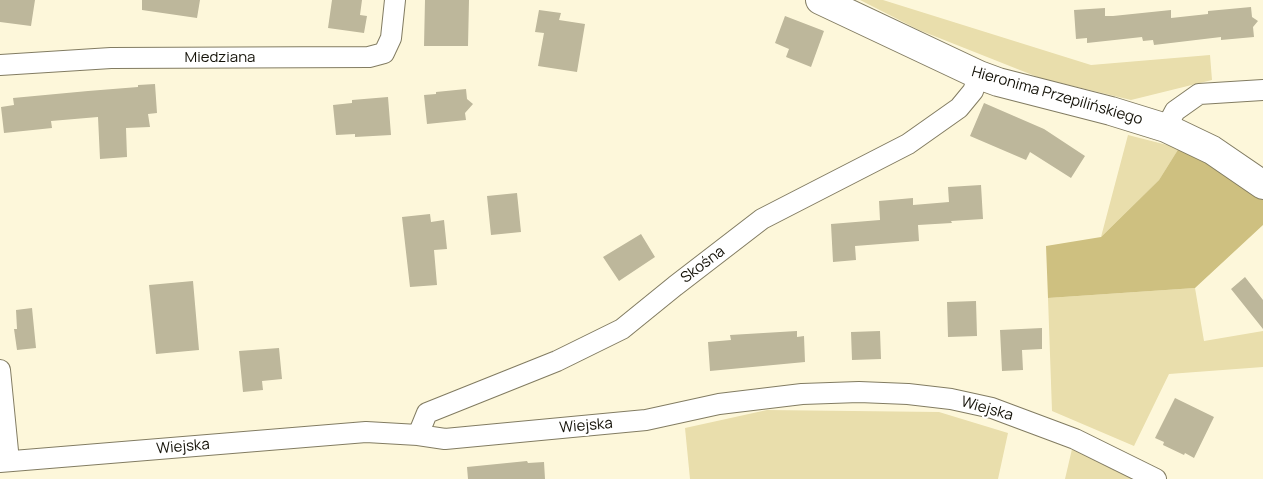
<!DOCTYPE html>
<meta charset="utf-8">
<style>
body{margin:0}
canvas{display:block;background:#fdf7da}
</style>
<canvas width="1263" height="479"></canvas>
<script>
const g = document.querySelector('canvas').getContext('2d');
g.lineJoin = 'round';
function paint(path, color) { g.fillStyle = color; g.fill(path, 'evenodd'); }
const poly = rows => new Path2D(rows.map(r => 'M' + r).join(''));
function strokePath(path, color, width, dash) { g.strokeStyle = color; g.lineWidth = width; g.lineCap = dash ? 'butt' : 'round'; g.setLineDash(dash || []); g.stroke(path); }
function write(font, color, halo, rows, align = 'center') {
  g.font = font + ' Manrope,sans-serif'; g.lineWidth = 4.5; g.setLineDash([]); g.textBaseline = 'middle'; g.strokeStyle = halo; g.fillStyle = color; for (const [text, x, y, turn = 0] of rows) {
    g.save(); g.translate(x, y); g.rotate((+turn || 0) * Math.PI / 180); g.textAlign = isNaN(turn) ? turn : align; if (halo) g.strokeText(text, 0, 0); g.fillText(text, 0, 0); g.restore();
  }
}
paint(poly([
 [860,0,883,0,1091,65,1210,55,1212,80,1131,100,1040,78,919,30],
 [1128,135,1179,148,1159,180,1101,237],
 [1195,288,1204,341,1263,331,1263,367,1169,374,1134,446,1052,411,1048,298],
 [767,410,939,412,1008,433,998,479,690,479,685,428],
 [1072,449,1138,479,1065,479]
]), '#e9deac');
paint(poly([
 [1179,148,1210,161,1263,195,1263,225,1195,288,1048,298,1046,246,1101,237,1159,180]
]), '#cec080');
paint(poly([
 [0,0,35,0,31,26,0,22],
 [142,0,200,0,197,18,142,10],
 [332,0,362,0,360,15,367,16,364,33,328,28],
 [425,0,469,0,468,46,424,46],
 [1251,7,1252,17,1258,21,1253,27,1254,37,1221,40,1221,37,1154,45,1153,40,1143,41,1142,37,1087,43,1087,38,1076,39,1074,10,1105,8,1105,16,1113,16,1171,10,1171,18,1208,14,1208,11],
 [539,10,561,13,559,20,585,24,577,72,538,66,544,33,535,32],
 [785,16,824,31,811,67,786,57,789,49,775,43],
 [155,84,157,113,148,114,150,127,126,128,127,157,100,159,98,117,51,121,52,128,4,133,1,107,14,105,13,98,88,91,138,87,138,85],
 [466,89,467,99,473,104,465,113,466,120,427,124,424,95,436,94,436,92],
 [388,97,391,135,355,137,355,134,336,135,333,105,352,103,352,100],
 [984,103,1044,129,1085,156,1071,178,1030,152,1026,160,970,136],
 [981,185,983,219,951,221,952,223,918,225,919,241,855,246,856,260,833,262,831,224,880,220,879,201,913,198,913,205,949,202,948,187],
 [517,193,521,232,491,235,487,196],
 [430,214,431,222,444,220,447,249,434,250,437,285,410,287,402,217],
 [641,234,655,257,619,281,603,257],
 [1245,277,1263,300,1263,329,1231,289],
 [193,281,199,350,156,354,149,285],
 [976,301,977,336,948,337,947,302],
 [32,308,36,348,17,350,14,329,17,329,16,310],
 [1042,328,1042,349,1022,350,1023,370,1002,371,1000,330],
 [797,331,797,337,804,336,805,362,710,371,708,342,731,340,730,335],
 [880,331,881,359,852,360,851,332],
 [279,348,282,379,262,381,263,390,243,392,239,351],
 [1175,398,1214,417,1194,458,1185,453,1184,455,1163,445,1164,442,1155,438],
 [527,461,528,463,544,462,545,479,468,479,467,467]
]), '#bdb79b');
const street = poly([
 [0,65,111,58,369,57,384,53,391,38,395,0],
 [1166,128,1175,111,1199,94,1263,90],
 [0,370,9,461],
 [418,435,427,413,557,361,622,329,675,286,762,219,908,144,959,108,973,91,979,75],
 [0,462,366,432,418,435,445,439,646,420,719,404,802,394,859,392,908,394,951,399,992,408,1075,439,1156,479]
]);
const secondary = poly([
 [820,0,979,75,998,82,1111,111,1166,128,1212,150,1263,185]
]);
strokePath(street, '#827c62', 22);
strokePath(secondary, '#827c62', 30);
strokePath(street, '#fff', 20);
strokePath(secondary, '#fff', 28);
write('15px', '#141208', '#fff', [
 ["Miedziana",220,58],
 ["Hieronima Przepilińskiego",1057,96,16],
 ["Skośna",703,265,-37],
 ["Wiejska",987,409,16],
 ["Wiejska",586,426,-5],
 ["Wiejska",183,447,-5]
]);
</script>
